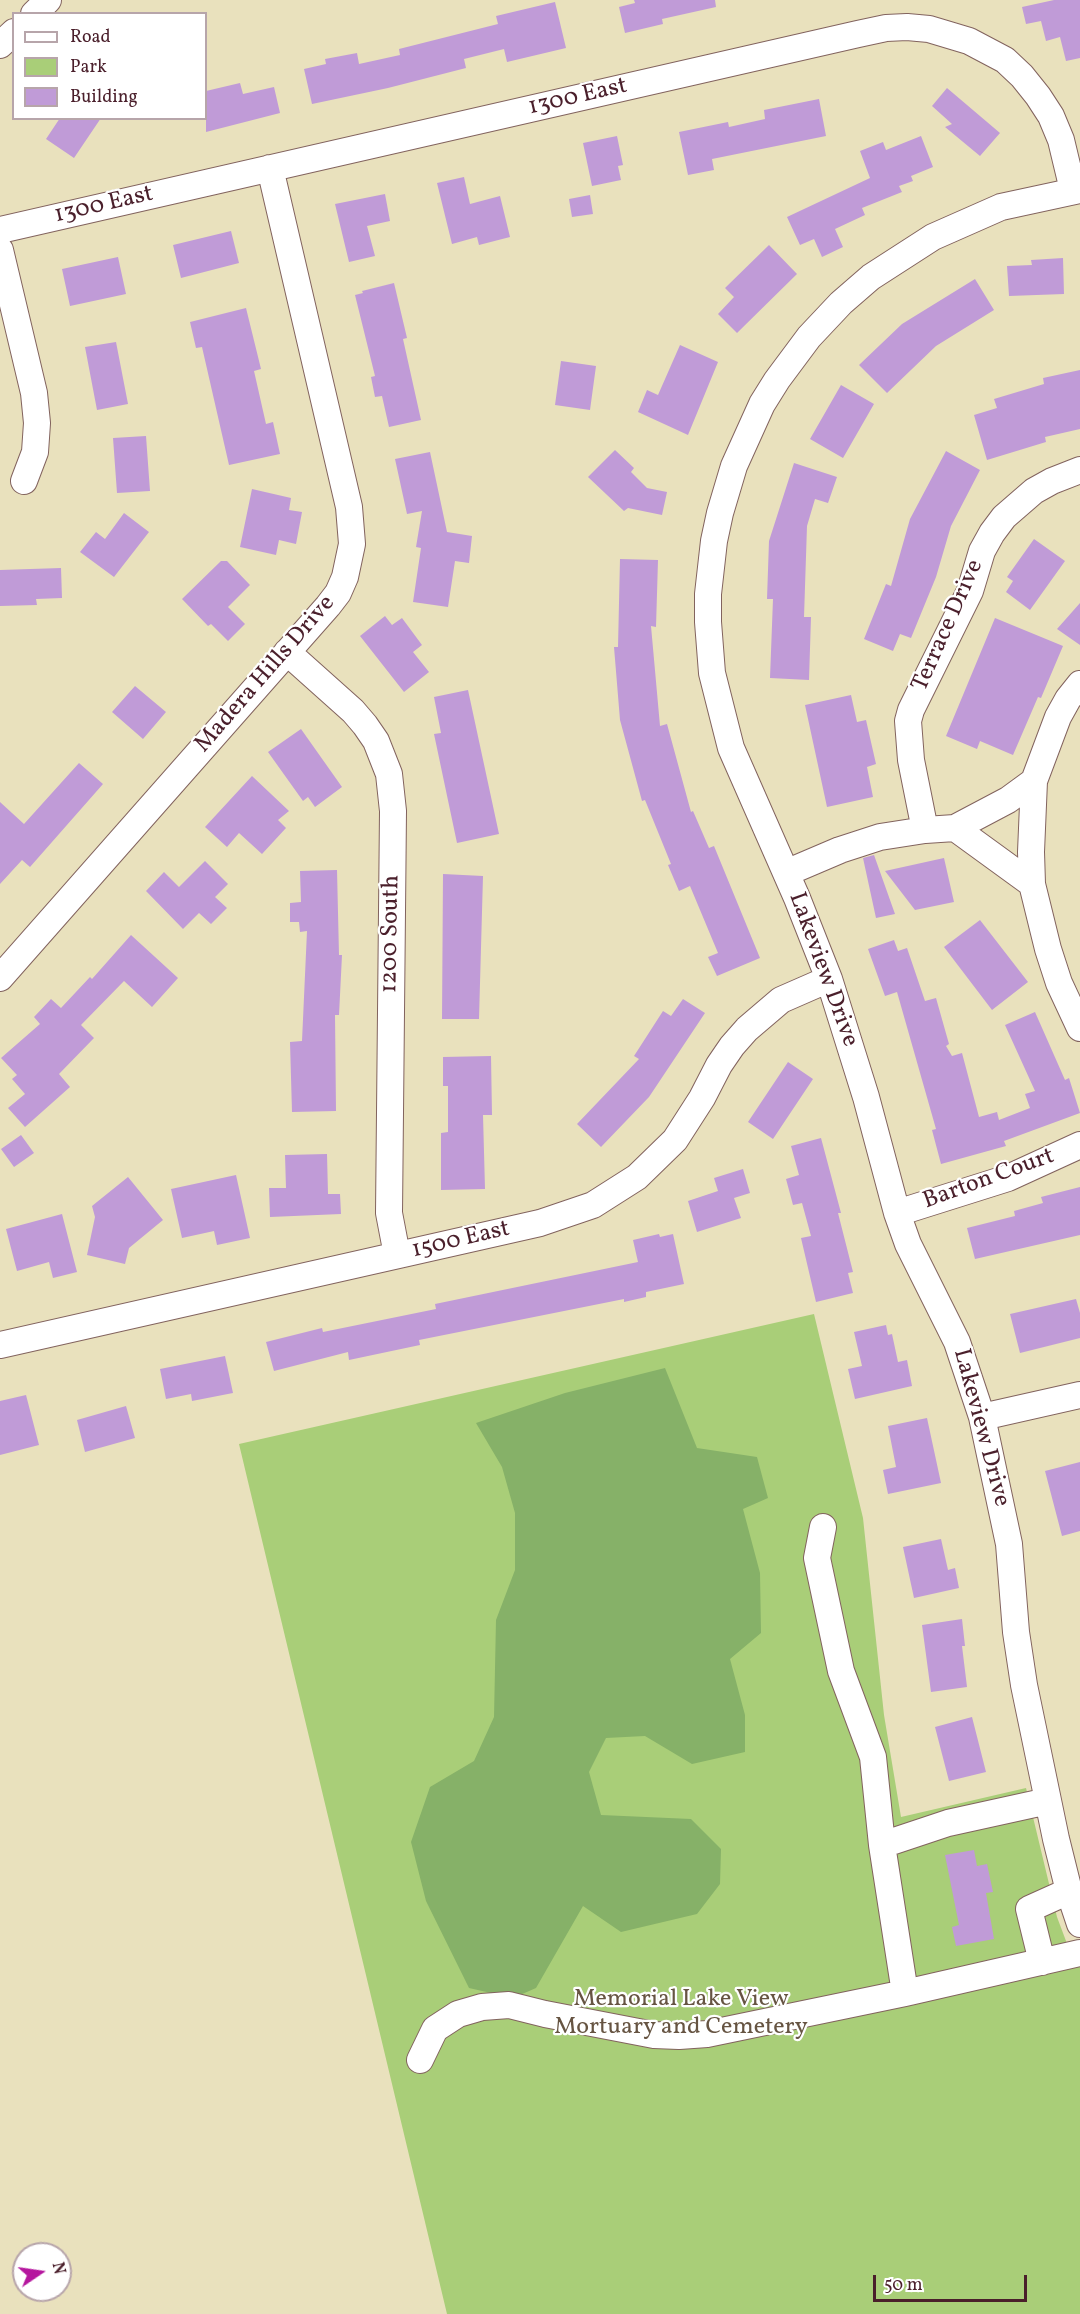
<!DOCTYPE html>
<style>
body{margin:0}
#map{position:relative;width:1080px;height:2314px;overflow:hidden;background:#e9e1bd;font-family:Vollkorn,serif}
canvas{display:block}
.legend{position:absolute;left:12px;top:12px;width:195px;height:108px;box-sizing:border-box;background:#fff;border:2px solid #b7a5aa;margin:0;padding:8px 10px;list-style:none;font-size:18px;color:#4a1f2b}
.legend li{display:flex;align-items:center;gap:12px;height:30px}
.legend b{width:30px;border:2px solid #b7a5aa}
.north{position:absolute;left:12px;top:2242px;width:60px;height:60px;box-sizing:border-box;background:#fff;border:2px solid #b7a5aa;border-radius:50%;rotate:77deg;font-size:16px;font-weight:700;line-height:24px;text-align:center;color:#4a1f2b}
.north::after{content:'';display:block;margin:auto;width:21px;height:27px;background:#b5179e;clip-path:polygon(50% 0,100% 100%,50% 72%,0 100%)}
.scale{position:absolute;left:873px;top:2275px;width:154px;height:27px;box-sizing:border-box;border:3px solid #4a1f2b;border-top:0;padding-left:8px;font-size:18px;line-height:21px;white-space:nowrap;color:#4a1f2b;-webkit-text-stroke:4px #fff;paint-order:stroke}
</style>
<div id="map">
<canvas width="1080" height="2314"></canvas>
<ul class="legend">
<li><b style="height:8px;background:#fff"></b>Road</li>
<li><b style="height:16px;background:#a9ce78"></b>Park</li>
<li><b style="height:16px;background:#c09bd7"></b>Building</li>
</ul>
<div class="north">N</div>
<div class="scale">50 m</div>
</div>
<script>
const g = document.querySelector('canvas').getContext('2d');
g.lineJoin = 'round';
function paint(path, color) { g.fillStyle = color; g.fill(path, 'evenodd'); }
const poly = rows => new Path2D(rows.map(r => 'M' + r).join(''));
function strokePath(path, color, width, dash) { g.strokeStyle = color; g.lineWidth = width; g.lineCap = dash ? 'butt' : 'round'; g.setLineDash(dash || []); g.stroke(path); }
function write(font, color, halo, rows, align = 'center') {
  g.font = font + ' Vollkorn,serif'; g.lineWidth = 4.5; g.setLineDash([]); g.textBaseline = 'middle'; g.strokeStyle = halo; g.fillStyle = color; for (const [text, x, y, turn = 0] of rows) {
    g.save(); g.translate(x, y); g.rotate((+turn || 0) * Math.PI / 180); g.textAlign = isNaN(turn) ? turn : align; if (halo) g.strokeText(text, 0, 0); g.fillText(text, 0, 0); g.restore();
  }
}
paint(poly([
 [814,1314,863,1518,884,1715,901,1817,1026,1788,1057,1917,1066,1941,1080,1965,1080,2314,447,2314,239,1444]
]), '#a9ce78');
paint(poly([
 [665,1368,697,1448,757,1457,768,1498,743,1509,760,1573,761,1633,730,1659,745,1715,745,1752,692,1764,645,1736,606,1738,589,1772,601,1815,691,1819,721,1849,720,1884,697,1914,621,1932,583,1906,536,1988,513,1998,469,1988,426,1901,411,1842,430,1787,474,1761,494,1717,496,1620,515,1570,515,1513,502,1467,476,1423,565,1393]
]), '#86b168');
paint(poly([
 [634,0,715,0,716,7,662,19,663,24,625,33,619,7,635,3],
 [1054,0,1080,0,1080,58,1066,61,1060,37,1046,41,1041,21,1026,24,1022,7],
 [555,2,566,48,507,62,504,49,464,59,466,68,388,88,312,104,304,69,326,64,325,59,357,53,359,64,400,55,399,49,498,24,496,16],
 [240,83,243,94,274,87,280,113,206,132,206,91],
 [947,88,1000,133,980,156,945,127,952,124,932,106],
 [819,99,826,136,712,159,714,170,688,175,679,132,728,122,729,127,765,119,764,110],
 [60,118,101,118,74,158,46,139],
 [617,136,623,165,618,166,621,180,592,186,583,143],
 [921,136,933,167,911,176,913,181,899,186,902,192,862,208,865,215,835,229,843,247,822,257,814,239,800,245,787,217,870,178,860,151,883,142,886,150],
 [464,177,470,204,500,196,510,237,479,245,477,237,452,244,437,183],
 [385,194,390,221,367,226,375,256,349,262,335,204],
 [590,195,593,214,572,217,569,199],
 [231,231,239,263,181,278,173,245],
 [769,245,797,274,737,333,718,314,734,297,725,288],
 [118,257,126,294,70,306,62,269],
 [1063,258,1064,294,1009,296,1007,266,1032,265,1031,260],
 [975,279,994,310,936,346,887,393,859,365,902,324],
 [394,283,407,338,403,339,421,420,389,427,382,396,375,397,371,377,375,376,355,295,363,293,362,291],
 [246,308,261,369,254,371,266,424,273,422,280,454,229,465,202,347,196,348,190,322],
 [116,342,128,404,97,410,85,347],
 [680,345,718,362,688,435,638,412,647,390,658,395],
 [561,361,596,366,590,410,555,405],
 [1080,370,1080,429,1045,437,1046,442,987,460,974,415,997,408,994,399,1044,384,1043,378],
 [841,385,874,404,843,458,810,439],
 [146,436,150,491,117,493,113,438],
 [615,450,634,468,631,472,647,488,667,492,662,515,628,508,624,511,588,477],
 [946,451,980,470,951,526,936,577,911,638,900,634,893,651,864,639,886,584,891,586,910,519],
 [430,452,447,532,472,536,469,563,455,561,448,607,413,602,421,548,416,547,422,511,407,514,395,459],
 [794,463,837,477,828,503,815,499,807,526,804,617,811,617,809,680,770,678,773,599,767,599,769,541],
 [252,489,291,498,289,510,302,512,296,544,279,540,276,555,240,547],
 [124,513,149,532,114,577,80,552,96,532,105,539],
 [1034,539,1065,561,1030,610,1006,592,1013,581,1007,577],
 [620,559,658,560,656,627,651,626,660,726,667,724,691,812,693,811,709,848,714,846,760,958,717,976,708,957,718,953,690,886,679,891,668,865,671,864,645,800,642,801,620,720,614,647,618,647],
 [221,561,227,561,250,585,228,607,245,624,228,641,211,624,208,626,182,599],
 [61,568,62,598,36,599,37,605,0,606,0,570],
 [1080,603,1080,645,1057,629],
 [385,616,392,625,402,618,422,645,413,652,429,672,404,692,360,636],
 [995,618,1063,646,1041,698,1038,697,1013,755,980,741,977,749,946,736],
 [135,686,166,712,143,739,112,712],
 [468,690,499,834,457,843,434,734,441,733,434,697],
 [851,695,857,722,866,720,876,764,867,767,873,797,827,807,805,705],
 [301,729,342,787,315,807,308,797,303,801,268,752],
 [79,763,103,784,30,867,22,860,0,884,0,802,24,824],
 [252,776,289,811,278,820,286,828,262,854,239,833,227,847,205,827],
 [874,855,895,914,876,918,863,858],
 [944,858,954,902,915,910,885,871],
 [205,861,228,884,215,897,227,908,211,924,199,913,183,929,146,891,164,872,179,887],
 [337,870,339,955,342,955,339,1015,335,1015,336,1111,292,1112,290,1042,302,1041,307,931,300,932,299,922,290,922,290,903,301,902,300,871],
 [443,874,483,876,479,1019,442,1019],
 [980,920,1028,982,992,1010,944,947],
 [131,935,178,978,152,1007,124,981,81,1025,94,1038,59,1074,70,1087,25,1127,8,1108,25,1094,12,1079,17,1075,1,1058,40,1024,34,1017,51,999,61,1008,90,977,92,979],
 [894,940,898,951,907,948,925,1001,936,998,949,1044,946,1046,952,1056,962,1053,979,1117,997,1112,999,1120,1030,1108,1025,1094,1035,1091,1005,1025,1035,1012,1065,1080,1069,1078,1080,1113,1004,1141,1006,1146,941,1164,932,1130,936,1129,897,992,885,996,868,949],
 [683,999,705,1013,649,1097,601,1147,577,1124,639,1059,634,1056,663,1011,671,1016],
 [491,1056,492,1115,483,1115,485,1189,441,1190,441,1133,448,1132,448,1086,443,1086,443,1057],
 [788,1062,813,1079,773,1139,748,1122],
 [21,1135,34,1153,14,1167,1,1149],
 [821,1138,841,1213,838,1213,853,1272,848,1273,853,1293,816,1302,801,1238,811,1236,802,1203,793,1205,786,1179,799,1175,791,1146],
 [327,1154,328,1194,340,1194,341,1214,270,1217,269,1188,286,1188,285,1155],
 [743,1169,750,1193,734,1198,741,1218,697,1232,688,1201,718,1191,714,1178],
 [236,1175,250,1238,217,1245,214,1231,182,1238,171,1189],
 [128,1177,163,1220,129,1248,125,1264,87,1255,95,1217,92,1206],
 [1080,1187,1080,1235,975,1259,967,1228,1015,1216,1014,1211,1043,1203,1041,1197],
 [62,1214,77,1272,53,1278,49,1262,17,1271,6,1229],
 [659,1234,660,1237,673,1234,684,1284,646,1292,646,1297,624,1302,624,1299,419,1340,420,1345,349,1360,348,1352,274,1371,266,1342,322,1328,323,1332,436,1309,435,1304,638,1262,633,1240],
 [1076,1299,1080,1313,1080,1338,1020,1353,1010,1314],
 [886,1325,888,1335,892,1334,898,1362,907,1360,912,1386,855,1399,848,1369,862,1366,854,1332],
 [225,1356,233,1393,192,1401,191,1394,166,1399,160,1369],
 [26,1395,39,1445,0,1455,0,1401],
 [126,1406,135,1438,85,1452,77,1420],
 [927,1418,941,1483,888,1494,883,1470,896,1467,888,1426],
 [1080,1462,1080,1531,1062,1536,1045,1471],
 [941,1539,948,1570,955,1568,959,1588,914,1598,903,1547],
 [962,1619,965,1646,962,1646,967,1687,931,1692,922,1625],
 [972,1717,986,1772,949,1781,935,1727],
 [974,1850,977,1866,987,1864,993,1892,986,1893,994,1939,956,1946,952,1927,959,1925,945,1855]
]), '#c09bd7');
const minor = poly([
 [34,14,48,0],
 [0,45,14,32],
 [1080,190,1001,207,933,237,871,277,841,303,809,337,777,380,762,404,734,466,720,513,714,541,708,594,708,622,712,673,731,748,797,898,829,979,866,1097,897,1213,908,1244,957,1342,982,1417,1009,1544,1016,1632,1024,1685,1056,1839,1069,1891,1080,1924],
 [0,230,858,34,886,28,907,27,929,29,969,41,1005,60,1022,76,1038,96,1051,116,1061,140,1073,190],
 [0,250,34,393,37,423,35,452,24,481],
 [287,652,353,711,365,725,376,741,389,774,393,811,389,1213,397,1255],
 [1034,781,1031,852,1032,884,1048,949,1059,983,1080,1028],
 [955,828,1008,800,1034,781,1058,717,1068,699,1080,684],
 [925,830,911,760,908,721,911,710,970,591,982,551,992,533,1004,517,1034,491,1052,481,1080,470],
 [786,873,840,850,880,837,925,830,955,828,1032,884],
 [0,978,328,606,338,593,345,577,352,544,349,507,270,168],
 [897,1213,1008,1178,1080,1145],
 [0,1345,540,1223,593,1205,637,1177,675,1140,702,1098,719,1065,732,1046,747,1029,781,1000,829,979],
 [982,1417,1080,1395],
 [823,1527,817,1558,841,1671,873,1757,882,1845,905,1993],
 [882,1845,948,1823,1048,1801],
 [1042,1962,1029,1909,1069,1891],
 [420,2060,435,2029,458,2014,482,2007,509,2005,545,2014,654,2035,679,2036,707,2034,905,1993,1080,1953]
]);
strokePath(minor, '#82635e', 28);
strokePath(minor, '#fff', 26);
write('24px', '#4a1f2b', '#fff', [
 ["1300 East",578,98,-13],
 ["1300 East",104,206,-13],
 ["Terrace Drive",949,626,-66],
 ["Madera Hills Drive",266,675,-49],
 ["1200 South",392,934,-89],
 ["Lakeview Drive",822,970,70],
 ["Barton Court",989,1180,-20],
 ["1500 East",461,1241,-13],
 ["Lakeview Drive",980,1428,75]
]);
write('24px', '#665442', '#fff', [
 ["Memorial Lake View",681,2001],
 ["Mortuary and Cemetery",681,2029]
]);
</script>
